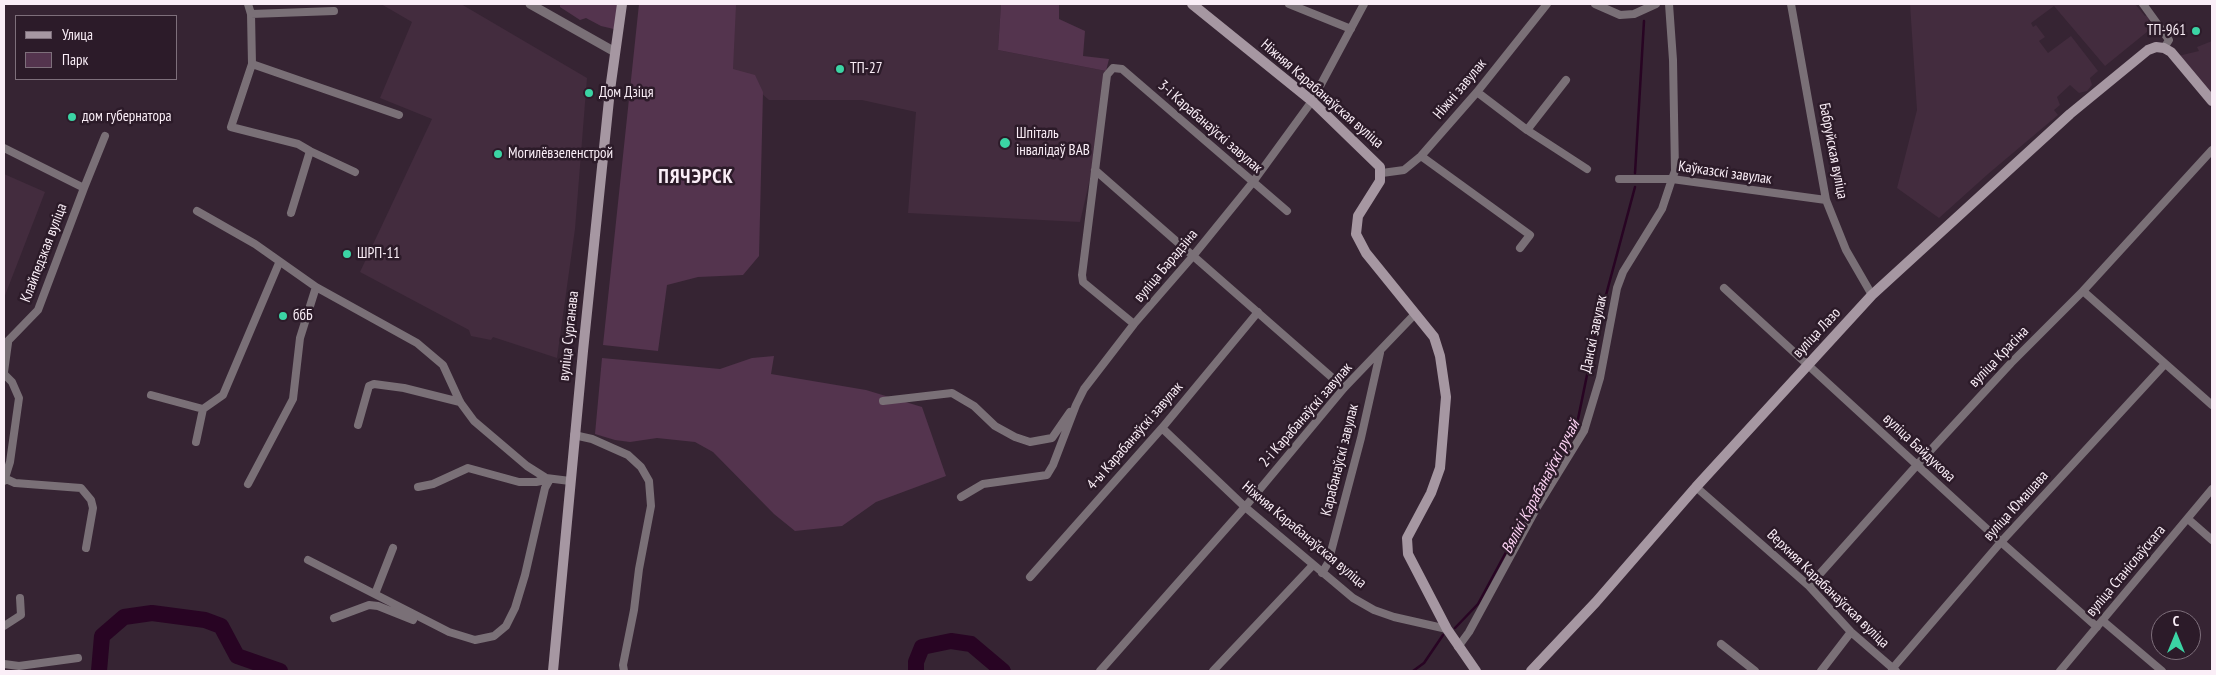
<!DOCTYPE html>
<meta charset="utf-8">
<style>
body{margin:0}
#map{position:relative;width:2216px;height:675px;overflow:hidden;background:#362433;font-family:"PT Sans Narrow",sans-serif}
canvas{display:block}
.frame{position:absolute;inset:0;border:5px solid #faeef7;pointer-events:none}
.legend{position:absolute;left:15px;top:15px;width:162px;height:65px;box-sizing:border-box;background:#2c1b29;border:1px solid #7e6f7b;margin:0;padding:6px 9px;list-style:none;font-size:15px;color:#faeef7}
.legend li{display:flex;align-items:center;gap:10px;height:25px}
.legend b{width:25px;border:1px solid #7e6f7b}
.north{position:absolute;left:2151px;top:610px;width:50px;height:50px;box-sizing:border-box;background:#2c1b29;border:1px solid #7e6f7b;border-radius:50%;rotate:0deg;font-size:14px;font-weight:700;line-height:20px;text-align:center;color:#faeef7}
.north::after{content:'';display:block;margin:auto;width:18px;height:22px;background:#3bd4a4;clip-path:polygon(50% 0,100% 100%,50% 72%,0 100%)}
</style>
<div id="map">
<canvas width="2216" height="675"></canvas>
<div class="frame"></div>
<ul class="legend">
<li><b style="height:6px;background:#a697a2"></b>Улица</li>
<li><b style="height:14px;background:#54344e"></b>Парк</li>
</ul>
<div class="north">С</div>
</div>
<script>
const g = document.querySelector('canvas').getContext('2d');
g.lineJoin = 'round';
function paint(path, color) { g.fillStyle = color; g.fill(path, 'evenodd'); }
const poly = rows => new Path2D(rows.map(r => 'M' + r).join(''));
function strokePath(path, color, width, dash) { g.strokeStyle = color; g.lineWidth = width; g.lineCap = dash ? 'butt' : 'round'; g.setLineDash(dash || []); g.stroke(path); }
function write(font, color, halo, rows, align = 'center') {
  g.font = font + ' "PT Sans Narrow",sans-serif'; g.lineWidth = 5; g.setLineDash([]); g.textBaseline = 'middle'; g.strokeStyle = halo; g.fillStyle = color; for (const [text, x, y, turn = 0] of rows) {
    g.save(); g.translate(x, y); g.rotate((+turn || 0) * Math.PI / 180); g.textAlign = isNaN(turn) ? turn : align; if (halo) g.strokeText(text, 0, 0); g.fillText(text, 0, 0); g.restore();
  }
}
paint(poly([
 [381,4,461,4,587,78,575,229,557,358,493,337,491,340,471,336,469,330,360,272,432,119,380,98,412,22],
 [732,4,1001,4,998,50,1106,71,1091,174,1080,222,908,213,916,112,862,100,769,100,753,86,724,83],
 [1910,4,2135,4,2145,16,2148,15,2150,18,2148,21,2153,27,2105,66,2054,6,2031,23,2033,27,2036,25,2045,37,2039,41,2048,53,2071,36,2098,71,2090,78,2092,85,2087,91,2079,93,2070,85,2057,97,2060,105,2054,110,2058,115,1988,174,1939,218,1897,188,1917,110],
 [2212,41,2212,103,2178,56,2199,51,2197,47],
 [4,174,45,192,4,298]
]), '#432c3e');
paint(poly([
 [560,4,620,4,618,30,601,26,586,18,580,20,560,7],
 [639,4,751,4,736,5,733,69,755,75,763,92,759,256,743,275,698,277,667,285,658,351,603,345],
 [1001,4,1059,4,1059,19,1085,31,1083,56,1109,59,1106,71,998,50],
 [774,356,771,374,866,390,922,407,946,476,876,502,842,526,795,531,774,514,713,452,695,442,657,438,630,442,615,440,595,434,602,358,720,369,752,358]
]), '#54344e');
strokePath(poly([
 [1635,173,1644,21],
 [1455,628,1478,604,1578,419,1595,336,1635,187],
 [1413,671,1424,663,1443,635]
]), '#280423', 2.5);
strokePath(poly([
 [99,671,102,636,124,617,152,613,205,620,221,626,237,656,280,671],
 [916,671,916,662,922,647,951,641,971,644,1003,671]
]), '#280423', 16);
strokePath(poly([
 [248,4,251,14,252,64,231,127,298,144,310,151,291,213],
 [1289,4,1351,29],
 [1595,4,1620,15,1634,14,1656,4],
 [1791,4,1826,200,1846,250,1872,295],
 [2143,4,2169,40,2164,48],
 [251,14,334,11],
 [252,64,399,115],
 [1477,92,1527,130,1587,169],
 [1527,130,1566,80],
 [4,148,84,188,38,310,4,345],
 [310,151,355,172],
 [1421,156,1530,235,1520,248],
 [1095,170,1344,388],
 [1382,173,1404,170,1421,156,1477,92,1547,4],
 [1619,179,1672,179,1826,200],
 [84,188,105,136],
 [197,211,255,244,316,287,417,343,443,365,460,402,474,421,527,466,546,478,570,481],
 [1724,288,2001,542,2097,627],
 [2083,291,2212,405],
 [1134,324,1083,282,1082,275,1107,75,1113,68,1122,69,1287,211],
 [4,372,8,343],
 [4,374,12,382,19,398,10,462,4,481],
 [151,395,203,409,223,395,279,263],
 [883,401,952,393,974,406,995,426,1015,437,1030,442,1052,438,1070,412],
 [358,425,369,386,374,384,404,388,460,402],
 [1162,428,1245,507,1353,598,1374,610,1394,617,1447,629],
 [574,435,592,439,628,455,641,467,649,481,651,506,639,569,634,610,623,665,624,671],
 [196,442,203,409],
 [4,478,15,483,81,488,91,500,93,508,86,548],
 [248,484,293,399,300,338,316,287],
 [418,487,433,484,468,468,519,482,536,482,550,479],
 [1696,487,1809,586,1851,632,1896,671],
 [961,497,983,484,1047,475,1053,465,1076,405,1084,389,1134,324,1193,256,1253,182,1312,101,1364,4],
 [2188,519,2212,540],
 [308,560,449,632,475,640,494,636,506,626,515,608,525,575,545,488,550,479],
 [1322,573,1328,563,1361,438,1380,353],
 [1030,577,1162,428,1258,312],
 [1809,586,1917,465,2011,363,2083,291,2212,150],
 [375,594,393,548],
 [334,618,369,605,378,606,413,620],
 [2103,621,2162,671],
 [4,626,21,615,20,598],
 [1721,644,1755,671],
 [1458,647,1469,632,1536,509,1584,431,1600,378,1617,288,1623,272,1662,209,1672,179,1675,171,1673,60,1669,4],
 [4,664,19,666,78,658],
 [1892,669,2001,542,2164,365],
 [1100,671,1245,507,1344,388,1415,314],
 [1213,671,1313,565],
 [1821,671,1851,632],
 [2060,671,2212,489]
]), '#7a7077', 8);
strokePath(poly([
 [530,4,615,52]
]), '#7a7077', 9);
strokePath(poly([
 [1192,4,1312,101,1380,167,1380,181,1358,216,1356,234,1366,253,1434,337,1440,356,1446,397,1440,468,1431,493,1407,538,1408,554,1447,629,1476,671],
 [553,671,583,351,610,90,622,4],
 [1531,671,1596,602,1696,487,1872,295,2070,114,2148,50,2156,47,2164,48,2171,52,2212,101]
]), '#a697a2', 10);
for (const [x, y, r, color] of [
 [2196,31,5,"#3bd4a4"],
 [840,69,5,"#3bd4a4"],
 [589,93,5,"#3bd4a4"],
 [72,117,5,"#3bd4a4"],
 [1005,143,6,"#3bd4a4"],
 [498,154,5,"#3bd4a4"],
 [347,254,5,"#3bd4a4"],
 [283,316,5,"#3bd4a4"]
]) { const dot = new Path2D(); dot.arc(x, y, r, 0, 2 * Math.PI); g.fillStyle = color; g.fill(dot); strokePath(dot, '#2c1b29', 2); }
write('15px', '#faeef7', '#2c1b29', [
 ["ТП-961",2186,31,"right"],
 ["ТП-27",850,69],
 ["Дом Дзіця",599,93],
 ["дом губернатора",82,117],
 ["Шпіталь",1016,134],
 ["інвалідаў ВАВ",1016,151],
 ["Могилёвзеленстрой",508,154],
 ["ШРП-11",357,254],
 ["ббБ",293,316]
], 'left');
write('15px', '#faeef7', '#2c1b29', [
 ["Ніжні завулак",1460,89,-50],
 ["Ніжняя Карабанаўская вуліца",1322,94,41],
 ["3-і Карабанаўскі завулак",1210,127,41],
 ["Бабруйская вуліца",1833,151,79],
 ["Каўказскі завулак",1725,173,8],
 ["Клайпедзкая вуліца",44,253,-69],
 ["вуліца Барадзіна",1166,266,-50],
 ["вуліца Лазо",1817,333,-47],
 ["Данскі завулак",1594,334,-78],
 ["вуліца Сурганава",569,336,-84],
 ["вуліца Красіна",1999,357,-46],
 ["2-і Карабанаўскі завулак",1306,415,-49],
 ["4-ы Карабанаўскі завулак",1135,436,-49],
 ["вуліца Байдукова",1919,448,43],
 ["Карабанаўскі завулак",1340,460,-76],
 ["вуліца Юмашава",2016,506,-48],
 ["Ніжняя Карабанаўская вуліца",1304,535,40],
 ["вуліца Станіслаўскага",2126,571,-50],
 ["Верхняя Карабанаўская вуліца",1828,589,44]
]);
write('italic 16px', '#fcd2f3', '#2c1b29', [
 ["Вялікі Карабанаўскі ручай",1541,487,-62]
]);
g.letterSpacing = '1px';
write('bold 20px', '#faeef7', '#2c1b29', [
 ["ПЯЧЭРСК",696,177]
]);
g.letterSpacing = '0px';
</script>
